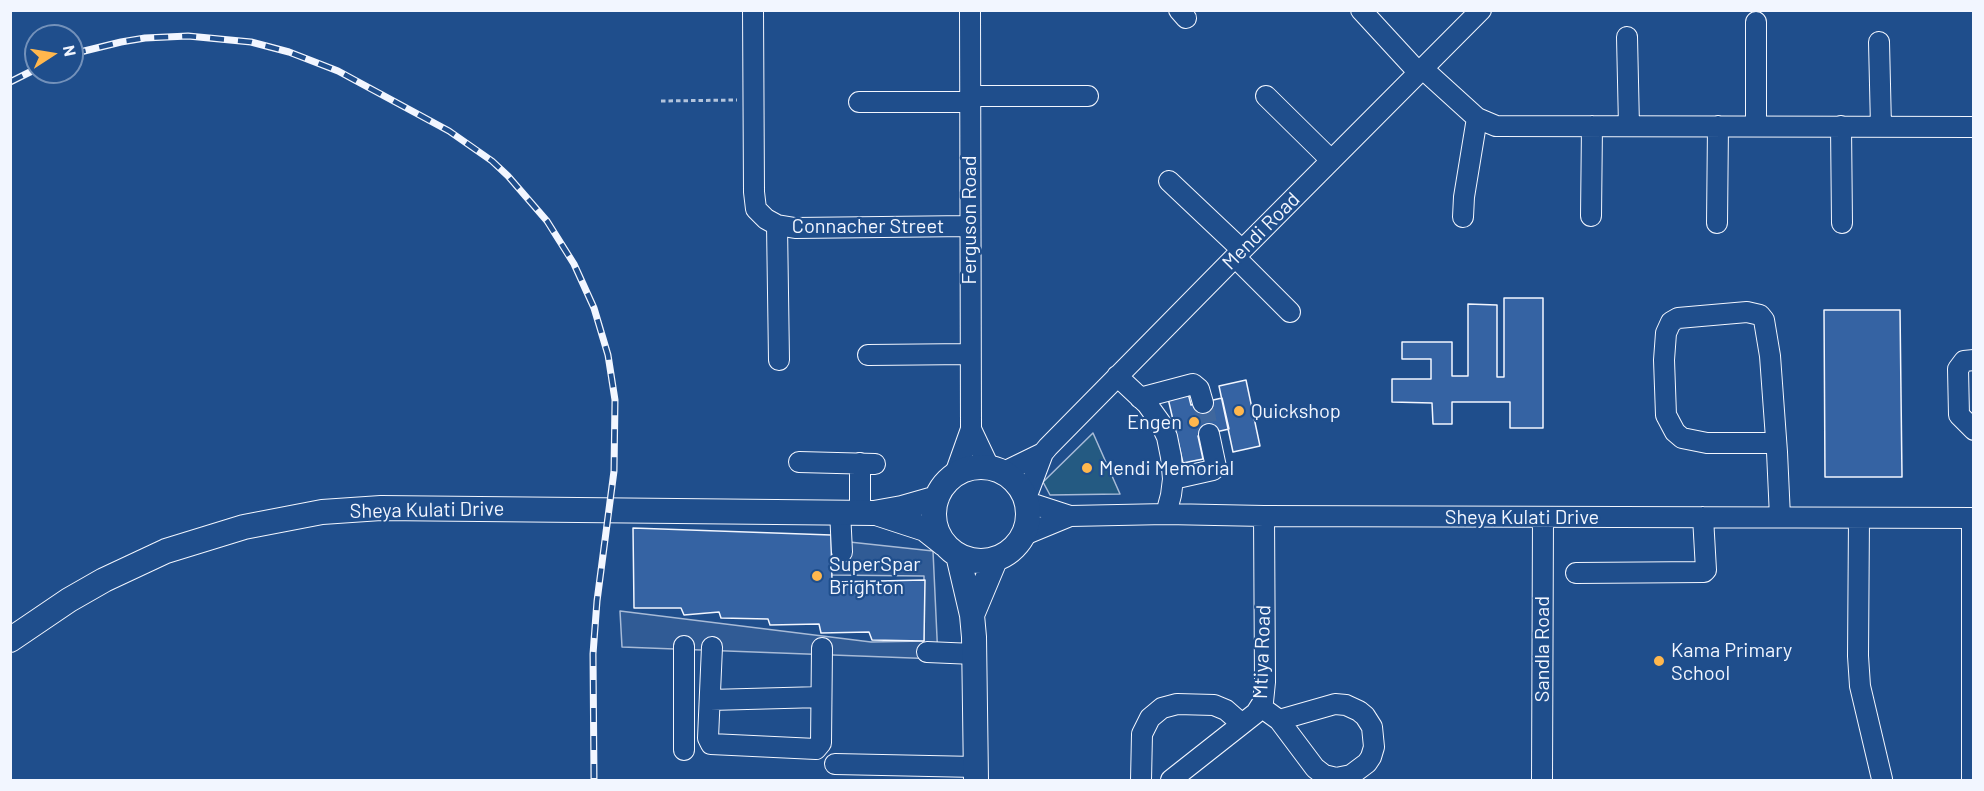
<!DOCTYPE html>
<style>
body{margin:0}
#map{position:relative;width:1984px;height:791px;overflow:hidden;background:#1f4e8c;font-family:Barlow,sans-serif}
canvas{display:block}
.frame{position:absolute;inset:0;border:12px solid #f2f6ff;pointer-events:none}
.north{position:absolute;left:24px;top:24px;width:60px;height:60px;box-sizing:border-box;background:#1f4e8c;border:2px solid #7391ba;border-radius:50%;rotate:78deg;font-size:16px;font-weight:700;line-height:24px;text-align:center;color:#f2f6ff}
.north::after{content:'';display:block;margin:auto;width:21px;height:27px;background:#ffb74d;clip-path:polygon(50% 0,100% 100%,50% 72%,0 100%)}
</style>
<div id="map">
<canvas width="1984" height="791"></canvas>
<div class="frame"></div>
<div class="north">N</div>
</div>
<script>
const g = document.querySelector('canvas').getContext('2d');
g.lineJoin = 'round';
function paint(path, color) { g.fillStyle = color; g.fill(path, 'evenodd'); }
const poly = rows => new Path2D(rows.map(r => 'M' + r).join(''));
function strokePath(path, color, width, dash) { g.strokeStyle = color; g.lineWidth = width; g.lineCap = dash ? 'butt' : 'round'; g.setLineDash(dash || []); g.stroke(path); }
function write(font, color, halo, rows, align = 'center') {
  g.font = font + ' Barlow,sans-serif'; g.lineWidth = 4.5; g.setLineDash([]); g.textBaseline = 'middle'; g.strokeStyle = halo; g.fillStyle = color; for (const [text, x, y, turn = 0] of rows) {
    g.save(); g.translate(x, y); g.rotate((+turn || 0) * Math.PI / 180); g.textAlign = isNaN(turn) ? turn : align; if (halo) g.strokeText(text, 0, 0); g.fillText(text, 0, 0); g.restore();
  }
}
const green = poly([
 [1093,433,1120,494,1050,495,1043,482,1093,433]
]);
paint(green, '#245a82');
strokePath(green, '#a8bbd7', 1.5);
const parking = poly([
 [831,540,933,551,938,659,622,647,620,611,871,642,924,641,924,576,831,575,831,540]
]);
paint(parking, '#305b95');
strokePath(parking, '#a8bbd7', 1.5);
const building = poly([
 [1504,298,1543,298,1543,428,1510,428,1510,402,1452,402,1452,424,1433,424,1432,403,1392,402,1392,379,1431,379,1431,359,1402,359,1402,342,1452,342,1452,376,1468,376,1468,304,1497,305,1497,377,1504,377,1504,298],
 [1824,310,1900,310,1902,477,1825,477,1824,310],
 [1246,380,1260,446,1233,452,1219,386,1246,380],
 [1187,389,1191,405,1222,398,1229,429,1198,436,1203,459,1183,463,1167,394,1187,389],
 [633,528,831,535,832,582,925,580,924,641,872,640,869,632,821,633,819,624,770,625,768,619,721,618,719,612,684,615,681,608,634,608,633,528]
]);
paint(building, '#3563a3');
strokePath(building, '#f2f6ff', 1.5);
strokePath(poly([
 [1203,403,1209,434]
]), '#3f679d', 20, [20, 10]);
const minor = poly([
 [753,10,754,192,756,209,766,219,777,225,795,228,969,226],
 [1179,10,1186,18],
 [1361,10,1419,73],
 [1756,22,1756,126],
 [1627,37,1629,126],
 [1879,42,1881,127],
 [1423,69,1477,118,1496,126,1974,127],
 [969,96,1088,96],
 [1266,96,1331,160],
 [859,102,969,102],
 [1841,126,1842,223],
 [1169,181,1242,250],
 [1591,216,1592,126],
 [1463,217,1464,197,1477,118],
 [1717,223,1718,126],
 [777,225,779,360],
 [1235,257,1290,312],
 [868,355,970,354],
 [1974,360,1964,361,1958,369,1959,415,1974,430],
 [1117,376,1147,404,1160,422,1167,437,1171,457,1173,479,1171,495,1166,514],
 [1140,398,1193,384,1199,389,1203,403],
 [971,429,989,467],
 [1776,443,1707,443,1682,438,1675,432,1666,415,1664,360,1666,333,1671,322,1678,318,1747,312,1760,315,1764,320,1770,356,1777,452,1780,517],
 [799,462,875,464],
 [860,463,860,512],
 [1004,472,1043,453,1048,447,1242,250,1481,10],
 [955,474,971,429,970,10],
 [1173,479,1213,470,1216,467,1209,434],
 [1026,498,1043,453],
 [1027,502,1070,516,1166,514,1264,516,1974,518],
 [840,511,842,552],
 [1859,518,1858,656,1860,686,1882,779],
 [1972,518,1972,780],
 [1024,535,1070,516],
 [1576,573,1704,572,1706,570,1703,517],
 [712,647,708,738,711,744,816,749,821,743,822,648],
 [927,652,974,654],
 [710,700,821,697],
 [1261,707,1279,720,1315,768,1324,775,1336,778,1351,775,1367,763,1371,757,1374,747,1372,727,1365,716,1359,711,1346,705,1335,704,1279,720],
 [684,750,684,646],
 [835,764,976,767],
 [1141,780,1142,734,1150,718,1162,708,1177,704,1214,705,1226,710,1242,724],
 [1171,780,1256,713,1263,702,1265,682,1264,516],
 [1542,780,1543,517]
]);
const major = poly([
 '934 514a47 47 0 1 1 94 0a47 47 0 1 1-94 0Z',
 [879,514,925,529,944,544],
 [958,555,972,615,974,637,976,780],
 [972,615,995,560],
 [10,640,69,600,104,580,166,551,244,527,322,512,381,508,874,513,902,508,937,498]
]);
strokePath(minor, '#f2f6ff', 22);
strokePath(major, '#f2f6ff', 26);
strokePath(poly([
 [661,101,737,100]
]), '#b3c4dc', 3, [4.5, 3]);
strokePath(minor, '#1f4e8c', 20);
strokePath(major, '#1f4e8c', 24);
const rail = poly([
 [72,54,121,42,145,38,188,36,251,42,289,52,338,71,449,131,492,161,508,176,547,221,574,264,594,308,608,355,615,400,614,471,597,601,593,654,594,780],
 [10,82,36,69]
]);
strokePath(rail, '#f2f6ff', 7);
strokePath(rail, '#1f4e8c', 4.5, [14]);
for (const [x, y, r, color] of [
 [1239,411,6,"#ffb74d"],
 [1194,422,6,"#ffb74d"],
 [1087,468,6,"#ffb74d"],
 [817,576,6,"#ffb74d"],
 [1659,661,6,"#ffb74d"]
]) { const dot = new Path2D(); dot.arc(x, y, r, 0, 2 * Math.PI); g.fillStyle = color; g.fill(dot); strokePath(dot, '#1f4e8c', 2); }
write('20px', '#f2f6ff', '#1f4e8c', [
 ["Ferguson Road",969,220,-90],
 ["Connacher Street",868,226],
 ["Mendi Road",1261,231,-45],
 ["Sheya Kulati Drive",427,510,-1],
 ["Sheya Kulati Drive",1522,517],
 ["Sandla Road",1542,649,-90],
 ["Mtiya Road",1262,652,-88]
]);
write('20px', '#f2f6ff', '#1f4e8c', [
 ["Quickshop",1251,411],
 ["Engen",1182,422,"right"],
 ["Mendi Memorial",1099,468],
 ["SuperSpar",829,564],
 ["Brighton",829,587],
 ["Kama Primary",1671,650],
 ["School",1671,673]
], 'left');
</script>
